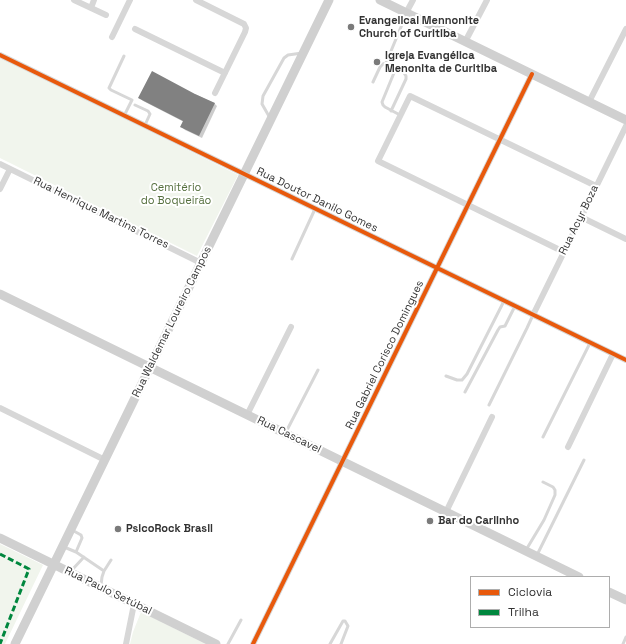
<!DOCTYPE html>
<meta charset="utf-8">
<style>
body{margin:0}
#map{position:relative;width:626px;height:644px;overflow:hidden;background:#fff;font-family:"Space Grotesk",sans-serif}
canvas{display:block}
.legend{position:absolute;left:470px;top:576px;width:140px;height:52px;box-sizing:border-box;background:#fff;border:1px solid #adadad;margin:0;padding:5px 7px;list-style:none;font-size:12px;color:#333}
.legend li{display:flex;align-items:center;gap:8px;height:20px}
.legend b{width:20px;border:1px solid #adadad}
</style>
<div id="map">
<canvas width="626" height="644"></canvas>
<ul class="legend">
<li><b style="height:5px;background:#e8590c"></b>Ciclovia</li>
<li><b style="height:5px;background:#00873e"></b>Trilha</li>
</ul>
</div>
<script>
const g = document.querySelector('canvas').getContext('2d');
g.lineJoin = 'round';
function paint(path, color) { g.fillStyle = color; g.fill(path, 'evenodd'); }
const poly = rows => new Path2D(rows.map(r => 'M' + r).join(''));
function strokePath(path, color, width, dash) { g.strokeStyle = color; g.lineWidth = width; g.lineCap = dash ? 'butt' : 'round'; g.setLineDash(dash || []); g.stroke(path); }
function write(font, color, halo, rows, align = 'center') {
  g.font = font + ' "Space Grotesk",sans-serif'; g.lineWidth = 4; g.setLineDash([]); g.textBaseline = 'middle'; g.strokeStyle = halo; g.fillStyle = color; for (const [text, x, y, turn = 0] of rows) {
    g.save(); g.translate(x, y); g.rotate((+turn || 0) * Math.PI / 180); g.textAlign = isNaN(turn) ? turn : align; if (halo) g.strokeText(text, 0, 0); g.fillText(text, 0, 0); g.restore();
  }
}
paint(poly([
 [0,57,238,175,197,256,0,158],
 [0,544,43,565,5,644,0,644],
 [141,612,206,644,130,644,133,632]
]), '#f1f5ed');
paint(poly([
 [195,94,214,103,217,106,202,138,185,130,182,127,184,122,143,101,140,98]
]), '#0003');
paint(poly([
 [152,71,195,94,215,103,199,136,180,127,183,121,138,98]
]), '#818181');
strokePath(poly([
 [124,56,109,88,111,90,132,100,124,116],
 [386,63,406,15],
 [373,82,380,67,383,64,386,63,396,68,382,102,383,105,385,107,400,115],
 [135,105,148,111,150,114,145,125],
 [391,111,406,79,406,76,404,73,396,68],
 [270,118,262,104,263,96,284,58,288,55,302,53],
 [292,259,315,209],
 [446,376,457,380,462,380,467,374,504,301],
 [465,392,498,330,500,327,505,326,515,306],
 [489,405,527,328,533,315],
 [286,432,318,370],
 [543,437,590,343],
 [72,530,81,535,82,538,76,552],
 [64,547,76,552,104,571],
 [526,550,544,520,555,495,555,490,553,487,543,482],
 [537,555,584,460],
 [71,571,84,557],
 [101,585,102,577,104,571,111,560],
 [228,644,241,620],
 [330,644,343,621,345,621,348,626,341,644],
 [623,644,626,637]
]), '#d7d7d7', 3);
strokePath(poly([
 [74,0,106,15],
 [196,0,244,24,246,28,245,32,215,93],
 [91,8,94,0],
 [406,13,413,0],
 [135,29,225,73],
 [112,37,130,0],
 [465,42,487,0],
 [0,55,626,360],
 [589,102,626,29],
 [0,164,201,263],
 [0,189,10,169],
 [581,217,626,239],
 [564,252,378,161,410,96,596,186],
 [533,315,626,126],
 [0,408,105,460],
 [247,415,291,327],
 [568,447,613,354],
 [446,512,492,417],
 [126,644,134,604],
 [253,644,532,74]
]), '#d7d7d7', 6);
strokePath(poly([
 [380,0,626,120],
 [0,294,579,577],
 [0,538,216,644],
 [609,592,626,600],
 [15,644,329,0]
]), '#d0d0d0', 9);
strokePath(poly([
 [0,554,29,569,0,644]
]), '#00873e', 3, [6, 3]);
strokePath(poly([
 [0,55,626,360],
 [253,644,532,74]
]), '#e8590c', 4);
for (const [x, y, r, color] of [
 [351,27,4,"#7a7a7a"],
 [377,62,4,"#7a7a7a"],
 [430,521,4,"#7a7a7a"],
 [118,529,4,"#7a7a7a"]
]) { const dot = new Path2D(); dot.arc(x, y, r, 0, 2 * Math.PI); g.fillStyle = color; g.fill(dot); strokePath(dot, '#fff', 1.5); }
write('bold 11px', '#333', '#fff', [
 ["Evangelical Mennonite",359,21],
 ["Church of Curitiba",359,34],
 ["Igreja Evangélica",385,56],
 ["Menonita de Curitiba",385,69],
 ["Bar do Carlinho",438,521],
 ["PsicoRock Brasil",126,529]
], 'left');
write('11px', '#56703f', '#fff', [
 ["Cemitério",176,188],
 ["do Boqueirão",176,201]
]);
write('11px', '#333', '#fff', [
 ["Rua Doutor Danilo Gomes",317,200,26],
 ["Rua Henrique Martins Torres",101,213,26],
 ["Rua Acyr Boza",579,220,-64],
 ["Rua Waldemar Loureiro Campos",172,322,-64],
 ["Rua Gabriel Corisco Domingues",385,355,-64],
 ["Rua Cascavel",289,435,26],
 ["Rua Paulo Setúbal",108,591,26]
]);
</script>
